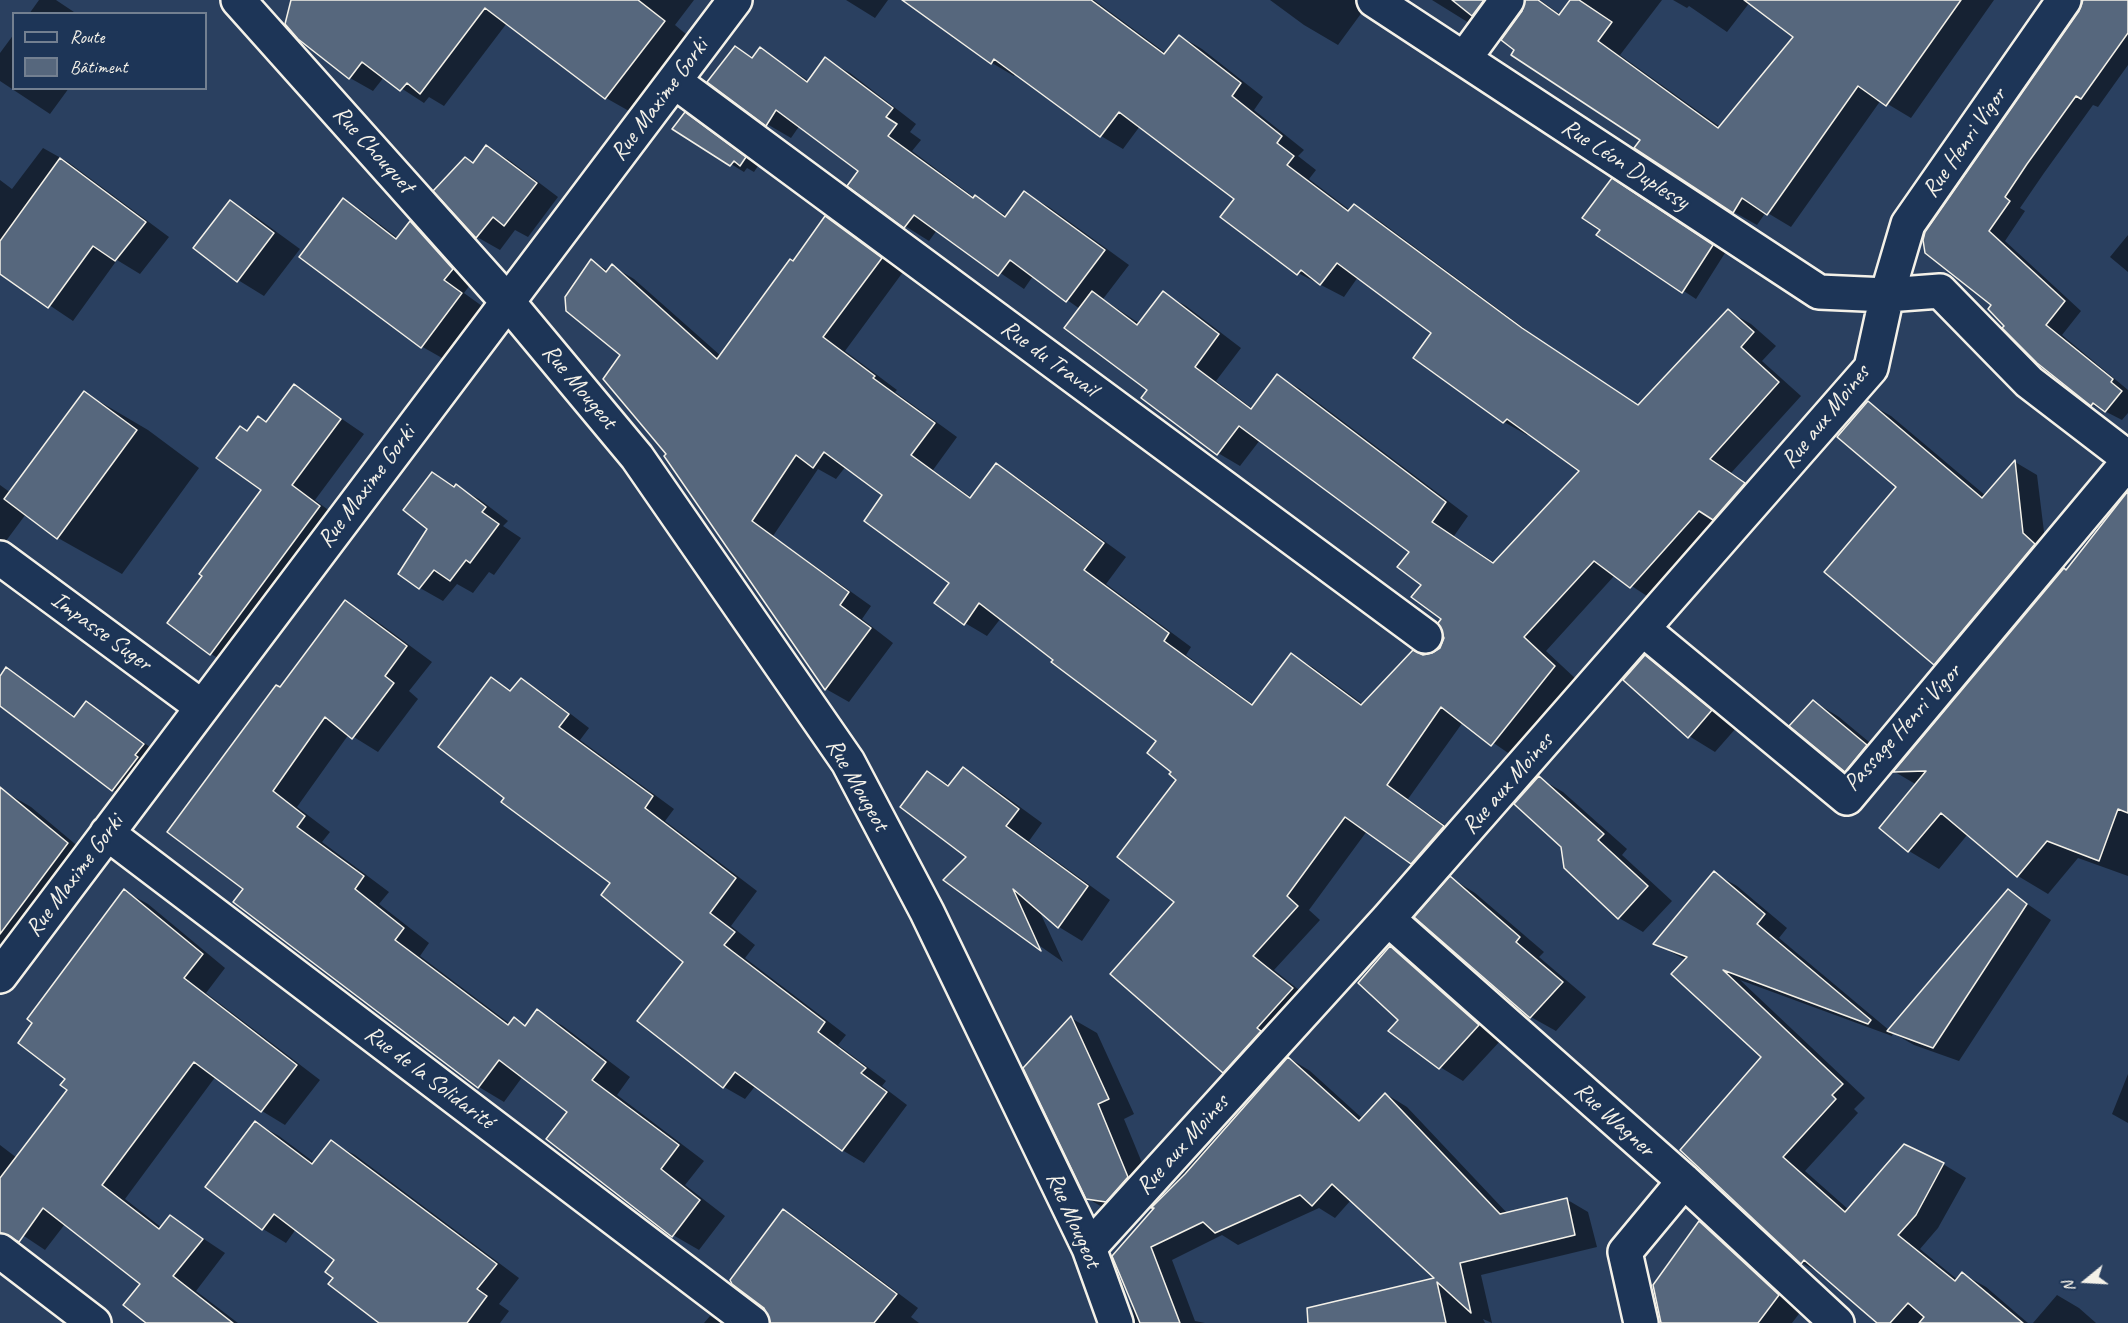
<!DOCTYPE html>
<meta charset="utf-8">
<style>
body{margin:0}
#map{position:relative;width:2128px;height:1323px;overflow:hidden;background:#2a4060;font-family:Caveat,sans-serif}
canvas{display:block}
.legend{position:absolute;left:12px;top:12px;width:195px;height:78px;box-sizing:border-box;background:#1d3557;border:2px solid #738091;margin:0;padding:8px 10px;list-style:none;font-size:18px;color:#f4f1e8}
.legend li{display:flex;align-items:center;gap:12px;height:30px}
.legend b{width:30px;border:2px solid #738091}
.north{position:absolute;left:2056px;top:1251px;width:60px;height:60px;-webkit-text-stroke:4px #1d3557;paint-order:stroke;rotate:252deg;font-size:16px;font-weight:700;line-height:24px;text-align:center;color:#f4f1e8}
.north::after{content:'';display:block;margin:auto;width:21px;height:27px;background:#f4f1e8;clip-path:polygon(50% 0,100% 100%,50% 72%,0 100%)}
</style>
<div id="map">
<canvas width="2128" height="1323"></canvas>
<ul class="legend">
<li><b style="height:8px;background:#1d3557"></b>Route</li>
<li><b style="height:16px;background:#56677d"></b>Bâtiment</li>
</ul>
<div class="north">N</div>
</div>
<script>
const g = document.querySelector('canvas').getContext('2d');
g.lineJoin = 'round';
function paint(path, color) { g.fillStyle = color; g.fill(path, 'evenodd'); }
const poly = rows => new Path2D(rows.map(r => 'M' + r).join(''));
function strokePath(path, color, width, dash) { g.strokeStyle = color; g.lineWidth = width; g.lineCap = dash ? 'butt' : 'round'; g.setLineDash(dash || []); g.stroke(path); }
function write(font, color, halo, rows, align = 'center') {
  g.font = font + ' Caveat,sans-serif'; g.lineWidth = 5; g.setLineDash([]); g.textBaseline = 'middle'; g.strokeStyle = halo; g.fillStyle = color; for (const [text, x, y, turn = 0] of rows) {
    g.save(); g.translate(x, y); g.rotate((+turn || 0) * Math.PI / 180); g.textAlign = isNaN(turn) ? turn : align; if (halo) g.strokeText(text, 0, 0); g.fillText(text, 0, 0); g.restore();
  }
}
paint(poly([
 [39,0,56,0,77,14,29,14],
 [296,0,694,0,675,25,687,35,629,111,606,98,507,23,444,106,429,97,424,103,384,77,373,91,350,78,299,38],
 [846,0,888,0,875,18],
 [905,0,1094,0,1167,54,1180,36,1202,49,1263,97,1254,110,1304,150,1298,156,1316,170,1309,179,1351,211,1354,206,1377,219,1544,343,1639,406,1728,311,1751,324,1776,346,1762,361,1801,396,1731,473,1767,497,1653,600,1615,575,1546,651,1577,680,1514,757,1463,722,1408,799,1466,840,1434,876,1367,831,1309,910,1320,920,1274,970,1314,1002,1246,1085,1224,1072,1176,902,1178,780,1158,741,1001,618,987,636,965,623,951,583,884,495,846,466,836,479,818,469,773,536,871,606,862,619,893,643,849,702,826,689,666,456,668,454,622,355,592,261,609,271,612,266,634,279,721,356,826,218,848,231,903,272,845,351,897,390,895,392,957,437,933,470,972,498,996,465,1018,478,1126,557,1106,584,1191,647,1186,655,1254,705,1292,655,1314,668,1364,705,1423,656,1433,655,1441,649,1445,638,1444,619,1423,584,1411,552,1260,440,1240,466,1218,453,1149,390,1080,309,1033,276,1024,289,937,230,929,241,905,226,860,171,800,125,791,138,767,124,735,48,754,58,760,49,809,81,825,59,850,73,916,124,910,132,921,140,912,151,975,198,1007,216,1025,193,1049,207,1129,265,1103,299,1140,324,1163,293,1186,306,1241,348,1216,381,1253,409,1278,376,1300,389,1468,516,1454,536,1495,563,1581,471,1529,433,1527,435,1504,422,1415,358,1433,333,1358,277,1344,297,1298,273,1236,199,1140,126,1123,149,1101,136,1016,73,1014,76,992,63],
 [1270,0,1371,0,1338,45,1304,25],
 [1432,0,1540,0,1561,15,1571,0,1662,0,1620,55,1720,127,1795,36,1750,2,1727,32,1689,6,1687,8,1673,0,1994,0,1911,118,1881,100,1791,227,1766,212,1757,225,1734,212,1636,148,1642,140,1516,50,1506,36,1490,36],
 [2085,0,2128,0,2128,65,2098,107,2093,105,2044,173,2020,208,2025,211,2005,241,2081,311,2062,335,2128,390,2128,413,2122,420,2091,404,2006,326,1993,305,1926,252,2081,11],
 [14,34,14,88,69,88,50,114,0,81,0,53],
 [698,122,758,166,754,172,747,168,744,172,674,129],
 [487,147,509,160,558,197,528,237,515,230,500,250,477,237,435,191,474,164],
 [43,148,68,162,169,237,140,274,117,260,73,321,0,272,0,180,12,189],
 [1625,188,1725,253,1696,299,1598,235],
 [344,200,364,212,399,239,411,223,431,235,473,281,464,293,482,306,442,358,421,346],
 [230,202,256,217,300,249,264,296,238,280],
 [2128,235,2128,272,2110,257],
 [294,386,364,434,315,500,343,521,234,667,211,654,263,490,248,432,267,423],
 [85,393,148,430,199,468,122,574,58,538,26,514,0,549,0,485,11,493],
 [1868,403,1891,416,1986,496,2015,462,2037,475,2046,548,1958,677,1935,663,1898,486],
 [433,474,479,499,508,521,503,526,521,538,494,575,489,572,473,593,457,584,443,601,420,588,429,528],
 [2128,495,2128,876,2078,858,2048,894,2018,876,1968,834,1939,869,1909,851,1881,828,1917,785,1895,772,2064,570,2067,571],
 [345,602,371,617,432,662,409,691,418,699,378,752,349,734,297,807,330,832,322,842,389,892,379,904,429,943,420,956,510,1024,514,1019,526,1026,538,1011,563,1026,630,1077,617,1095,704,1161,685,1185,725,1216,699,1250,673,1235,570,1112,523,1076,504,1102,479,1087,236,901,245,889,280,689],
 [1645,657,1671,672,1737,727,1715,752,1689,736],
 [7,669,76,717,86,703,163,756,132,801,113,790,0,704,0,678],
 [492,679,512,691,521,680,542,692,589,728,580,740,674,809,665,821,757,891,731,926,755,945,745,958,846,1035,838,1045,886,1081,882,1086,907,1105,864,1163,842,1150,756,1085,745,1099,724,1087,685,961,612,883,507,798],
 [1813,701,1839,717,1892,761,1872,786,1845,770],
 [963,769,987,783,1042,823,1029,841,1110,900,1082,941,1059,927,1039,910,1063,962,945,880,969,857,927,773,951,786],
 [1539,778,1563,792,1627,849,1622,855,1672,901,1643,932,1619,918,1562,846],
 [5,792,31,807,93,859,0,961,0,799],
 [1714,873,1737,886,1787,928,1779,938,1890,1031,2008,891,2051,920,1959,1061,1914,1045,1893,1033,1892,1036,1740,980,1865,1098,1854,1109,1858,1113,1805,1171,1849,1210,1943,1164,1966,1178,1938,1228,1920,1249,1958,1280,1963,1274,1986,1287,2028,1323,1879,1323,1825,1276,1802,1263,1682,1150,1763,1057,1686,960,1656,944],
 [1451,878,1475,893,1544,952,1539,957,1586,997,1556,1031,1531,1017],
 [124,891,148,904,225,968,206,993,320,1080,285,1125,262,1111,216,1076,125,1199,162,1228,171,1217,225,1253,196,1291,238,1323,148,1323,142,1283,65,1224,45,1250,0,1220,0,1145,17,1158,69,1089,67,1078],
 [1390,948,1414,961,1502,1039,1463,1081,1440,1067,1401,1019],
 [1071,1018,1097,1033,1134,1114,1124,1119,1154,1192,1114,1214,1087,1198],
 [1289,1058,1310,1071,1363,1119,1386,1094,1407,1107,1508,1214,1566,1199,1588,1212,1597,1247,1481,1275,1492,1323,1483,1319,1485,1323,1313,1323,1437,1279,1351,1200,1335,1218,1319,1208,1238,1245,1222,1235,1172,1260,1195,1321,1205,1323,1135,1323,1131,1301,1156,1209,1153,1207],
 [2128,1074,2128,1123,2112,1114],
 [256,1123,279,1136,315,1163,331,1142,355,1155,519,1278,499,1304,509,1311,500,1323,385,1323,335,1278,336,1259,296,1229,286,1243,263,1229,207,1186],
 [783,1211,806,1224,918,1308,911,1317,919,1323,772,1323,770,1314,732,1280],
 [1700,1223,1724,1237,1802,1310,1792,1323,1663,1323],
 [2057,1295,2079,1308,2096,1323,2033,1323],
 [710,1316,722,1323,704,1323]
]), '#0007');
const building = poly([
 [291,0,638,0,665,21,605,99,485,8,420,94,407,83,400,91,362,62,349,79,298,39,285,24,291,0],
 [902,0,1091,0,1164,54,1179,35,1241,83,1232,96,1282,136,1277,143,1294,156,1287,165,1348,211,1354,204,1522,328,1638,405,1728,309,1754,332,1741,347,1779,382,1710,459,1745,483,1713,520,1699,511,1630,588,1594,561,1524,637,1555,666,1491,746,1441,707,1387,785,1444,826,1411,864,1345,817,1287,896,1298,906,1253,956,1293,988,1257,1028,1261,1031,1223,1073,1110,974,1174,902,1117,857,1176,780,1169,774,1171,772,1147,753,1156,741,1051,662,1053,660,979,603,964,625,934,603,949,583,864,521,882,495,824,452,813,468,796,455,752,521,849,592,840,605,871,628,825,690,664,456,666,454,603,379,620,355,566,311,565,297,591,259,606,272,612,264,717,359,790,259,793,261,825,216,882,258,823,337,875,376,873,378,935,423,911,455,970,498,996,463,1104,543,1084,570,1169,633,1164,641,1252,705,1291,653,1361,705,1413,650,1423,655,1432,653,1440,648,1444,638,1438,623,1441,619,1411,597,1421,585,1397,567,1409,552,1239,426,1217,455,1141,398,1147,390,1064,328,1092,291,1137,325,1163,291,1219,334,1195,367,1251,409,1277,374,1446,502,1432,522,1493,563,1579,471,1507,419,1503,423,1413,358,1431,333,1337,263,1320,285,1301,270,1297,275,1220,217,1234,199,1119,112,1100,137,994,59,991,64,902,0],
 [1452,0,1484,0,1472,16,1452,0],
 [1525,0,1538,0,1559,15,1570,0,1579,0,1612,22,1598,41,1718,128,1793,37,1744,0,1961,0,1886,106,1858,86,1767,215,1742,198,1733,213,1634,148,1640,140,1511,55,1514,50,1501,40,1522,11,1525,0],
 [2083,0,2128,0,2128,33,2081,99,2076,96,2027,164,2005,197,2010,201,1989,231,2065,301,2046,325,2113,379,2111,382,2122,391,2105,412,2093,403,2091,406,2037,363,2002,328,2004,326,1988,309,1991,305,1925,253,1923,240,1925,232,2079,11,2083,0],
 [735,46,752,58,760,47,807,82,825,57,893,108,886,117,897,124,888,136,973,198,975,195,1005,217,1024,191,1105,250,1066,302,1010,260,998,276,914,215,904,228,847,186,858,171,776,110,766,126,707,82,735,46],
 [685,112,746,157,740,166,734,161,730,166,672,129,685,112],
 [486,145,537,183,504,226,493,217,476,238,433,191,465,157,473,163,486,145],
 [60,158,146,222,115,261,93,246,48,308,0,274,0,241,60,158],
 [1612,178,1713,245,1682,293,1596,235,1600,230,1582,218,1612,178],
 [343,198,396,239,410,221,453,269,444,280,462,293,421,348,299,257,343,198],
 [230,200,274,233,237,282,193,248,230,200],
 [294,384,341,419,292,485,320,506,210,655,167,623,202,576,199,574,261,490,216,458,240,426,247,431,258,416,266,422,294,384],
 [84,391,137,430,57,539,4,499,84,391],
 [1868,401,1982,498,2015,460,2023,533,2035,544,1934,665,1824,572,1896,487,1837,437,1868,401],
 [432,472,454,487,456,484,486,507,482,512,499,524,470,563,466,560,450,581,434,570,419,589,398,574,427,529,403,510,432,472],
 [2128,491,2128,813,2118,809,2099,861,2047,841,2017,877,1941,813,1908,852,1879,828,1926,771,1893,772,2064,568,2066,570,2128,491],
 [345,600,407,646,385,676,394,683,352,739,325,717,273,791,305,816,297,827,364,876,355,889,404,928,395,940,508,1025,514,1017,525,1026,537,1009,606,1062,592,1080,679,1145,661,1169,700,1200,672,1237,546,1139,567,1112,499,1060,478,1088,233,902,243,889,167,832,276,685,280,687,345,600],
 [1645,655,1712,710,1688,738,1623,680,1645,655],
 [6,667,74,717,86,701,144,744,135,755,138,757,112,791,0,706,0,676,6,667],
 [491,677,510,691,521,678,569,714,559,727,653,796,645,808,736,878,710,913,735,932,724,945,825,1022,818,1032,866,1068,861,1073,887,1092,842,1151,735,1072,723,1088,637,1021,683,962,601,895,610,883,501,802,504,798,438,747,491,677],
 [1813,700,1867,745,1845,772,1789,726,1813,700],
 [963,767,1019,809,1006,826,1088,886,1058,928,1013,889,1041,951,943,880,966,857,900,807,927,771,948,786,963,767],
 [1539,776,1604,834,1598,840,1648,886,1618,919,1564,868,1561,847,1514,804,1539,776],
 [0,787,68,843,0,934,0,787],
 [1714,871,1765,914,1757,924,1871,1020,1868,1024,1723,970,1843,1084,1832,1095,1836,1099,1783,1157,1845,1212,1904,1144,1944,1163,1916,1215,1898,1235,1955,1281,1962,1272,2023,1323,1919,1323,1924,1317,1908,1303,1890,1323,1877,1323,1804,1260,1801,1264,1680,1150,1761,1057,1671,974,1687,957,1653,944,1714,871],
 [1450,876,1520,937,1516,942,1563,982,1530,1018,1414,917,1450,876],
 [124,889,203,954,184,978,297,1065,261,1112,194,1062,102,1185,159,1229,170,1215,203,1239,173,1276,233,1323,146,1323,123,1305,140,1284,43,1208,19,1242,0,1233,0,1178,67,1090,60,1085,65,1079,18,1043,32,1023,27,1019,124,889],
 [2008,889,2027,904,1933,1048,1887,1031,2008,889],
 [1390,946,1479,1025,1439,1069,1388,1031,1398,1020,1358,983,1390,946],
 [1071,1016,1109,1099,1098,1104,1128,1177,1106,1202,1086,1199,1023,1068,1071,1016],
 [1288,1057,1359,1121,1385,1093,1500,1214,1567,1198,1575,1235,1460,1263,1471,1313,1437,1282,1446,1323,1308,1323,1307,1308,1434,1278,1332,1184,1312,1206,1300,1195,1215,1233,1203,1222,1151,1247,1180,1323,1140,1323,1112,1256,1154,1208,1151,1208,1185,1174,1288,1057],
 [255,1121,312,1164,331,1140,497,1264,477,1289,487,1296,467,1323,379,1323,328,1284,333,1278,325,1272,334,1260,274,1214,262,1230,205,1187,255,1121],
 [783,1209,897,1294,874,1323,770,1323,764,1308,732,1284,730,1280,783,1209],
 [1699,1221,1779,1295,1758,1323,1661,1323,1653,1285,1699,1221]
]);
paint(building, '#56677d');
strokePath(building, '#f4f1e8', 1.5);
const minor = poly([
 [238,0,507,301,637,457,848,762,927,912,1089,1248,1116,1323],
 [1374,0,1819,292,1887,295,1940,291,2029,382,2128,458],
 [1464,59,1507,0],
 [674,81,1425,636],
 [0,558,202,707],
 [1644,630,1847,798,2128,462],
 [107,833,752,1323],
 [1388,919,1684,1181,1837,1323],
 [0,976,735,0],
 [1089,1248,1388,919,1871,368,1887,295,1908,224,2064,0],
 [0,1251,94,1323],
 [1641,1323,1625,1252,1684,1181]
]);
strokePath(minor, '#f4f1e8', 38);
strokePath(minor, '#1d3557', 33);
write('24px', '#f4f1e8', '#1d3557', [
 ["Rue Maxime Gorki",660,100,-53],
 ["Rue Henri Vigor",1965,143,-55],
 ["Rue Chouquet",373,150,48],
 ["Rue Léon Duplessy",1625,165,33],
 ["Rue du Travail",1049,359,36],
 ["Rue Mougeot",579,387,50],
 ["Rue aux Moines",1826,417,-51],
 ["Rue Maxime Gorki",367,487,-53],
 ["Impasse Suger",101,632,36],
 ["Passage Henri Vigor",1903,728,-48],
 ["Rue aux Moines",1508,784,-49],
 ["Rue Mougeot",857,785,60],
 ["Rue Maxime Gorki",75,876,-53],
 ["Rue de la Solidarité",429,1078,37],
 ["Rue Wagner",1614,1120,42],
 ["Rue aux Moines",1183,1145,-48],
 ["Rue Mougeot",1073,1220,66]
]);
</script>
